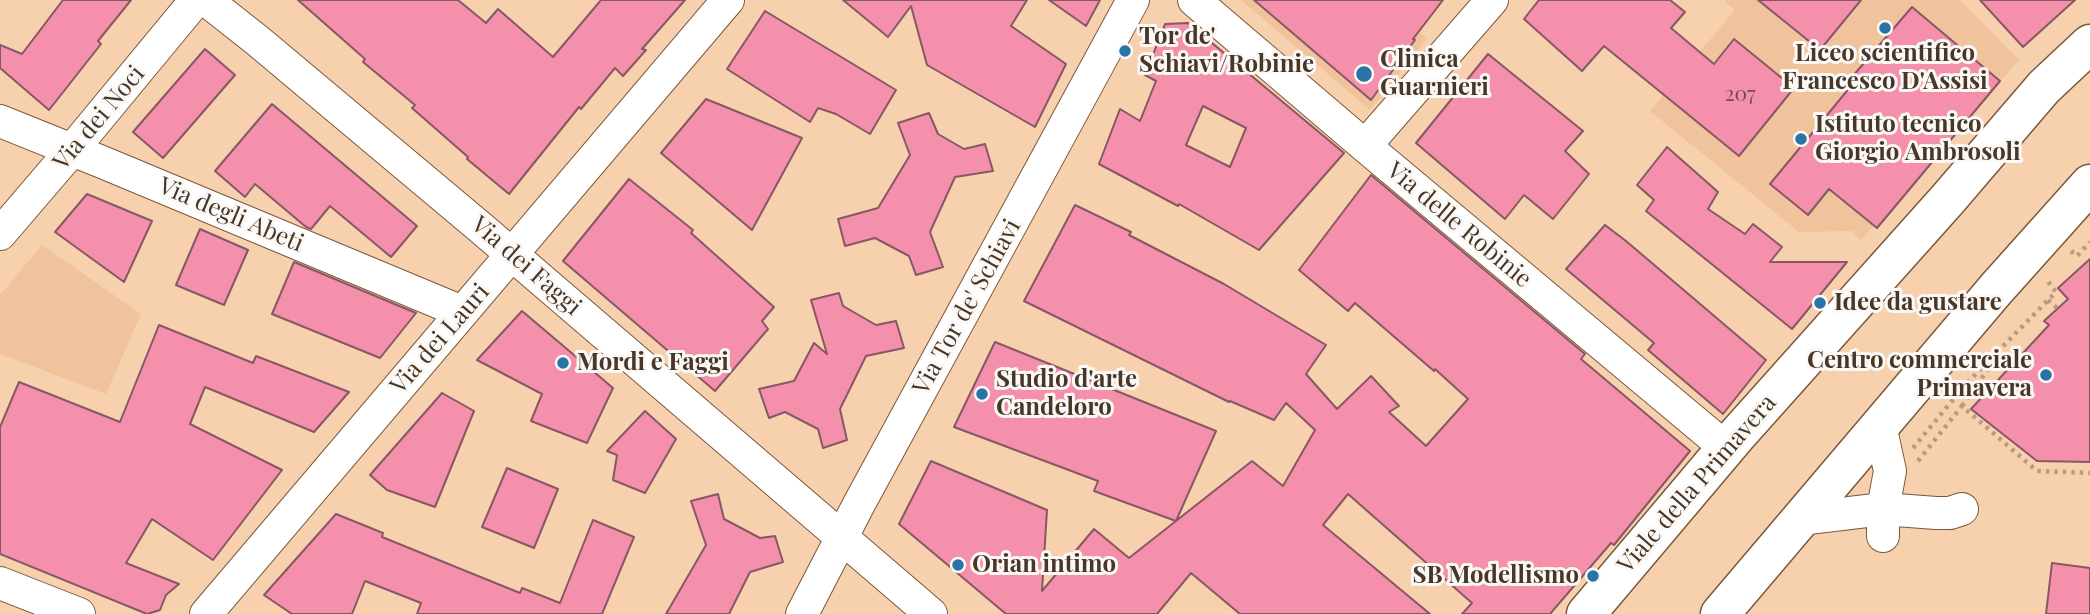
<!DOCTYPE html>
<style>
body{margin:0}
canvas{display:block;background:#f7d0ae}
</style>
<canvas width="2090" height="614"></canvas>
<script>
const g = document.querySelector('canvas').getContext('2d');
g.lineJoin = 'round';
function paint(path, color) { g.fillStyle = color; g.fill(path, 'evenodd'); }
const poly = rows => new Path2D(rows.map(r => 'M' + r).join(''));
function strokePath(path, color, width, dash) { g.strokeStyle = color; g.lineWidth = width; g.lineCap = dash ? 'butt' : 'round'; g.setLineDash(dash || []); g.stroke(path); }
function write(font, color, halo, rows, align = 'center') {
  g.font = font + ' "Playfair Display",serif'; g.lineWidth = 6; g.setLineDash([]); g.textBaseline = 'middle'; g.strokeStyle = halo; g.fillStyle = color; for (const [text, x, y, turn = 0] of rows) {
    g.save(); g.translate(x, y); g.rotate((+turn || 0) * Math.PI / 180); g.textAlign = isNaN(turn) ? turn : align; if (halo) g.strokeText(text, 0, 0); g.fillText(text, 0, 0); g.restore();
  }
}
paint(poly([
 [1241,0,1380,0,1427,39,1370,110],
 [1726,0,1960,0,2019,60,1861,240,1852,231,1799,232,1650,111,1735,10,1725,2],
 [42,245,141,314,106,394,0,354,0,295]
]), '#f0c39c');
const building = poly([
 [63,0,131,0,98,41,101,44,49,110,0,68,0,45,22,54,63,0],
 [298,0,458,0,486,23,498,9,553,57,601,0,685,0,642,49,646,50,623,76,615,68,581,109,579,107,509,194,467,159,468,157,412,108,415,105,363,62,365,59,298,0],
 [843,0,1027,0,1011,26,1066,64,1035,127,927,65,911,6,888,37,843,0],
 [1049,0,1100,0,1086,26,1049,0],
 [1254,0,1443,0,1413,39,1415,40,1371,100,1254,0],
 [1539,0,1670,0,1685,12,1671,28,1714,64,1734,39,1794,88,1739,156,1604,46,1582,71,1524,19,1539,0],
 [1758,0,1861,0,1820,50,1758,0],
 [1980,0,2075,0,2023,47,1980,0],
 [1912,7,2000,81,1877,228,1829,189,1808,215,1770,184,1856,80,1852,77,1912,7],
 [765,11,896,90,870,134,836,114,818,108,810,122,727,69,765,11],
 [1188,23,1344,153,1259,250,1179,204,1178,206,1099,164,1120,109,1140,121,1156,81,1145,75,1165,24,1188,23],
 [1203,106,1246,128,1230,167,1186,145,1203,106],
 [205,49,235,75,163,158,133,132,205,49],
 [1488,54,1583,131,1565,151,1589,174,1553,219,1524,195,1505,219,1416,143,1488,54],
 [706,99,802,138,752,230,661,153,706,99],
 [272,104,417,226,391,257,330,206,311,229,306,227,255,184,245,197,215,171,272,104],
 [929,113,938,134,964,149,985,144,993,171,955,177,930,232,943,267,916,275,909,256,875,238,845,246,838,219,878,208,910,155,898,123,929,113],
 [1667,147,1718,192,1708,209,1745,234,1753,224,1782,247,1770,262,1847,262,1792,329,1646,211,1654,200,1637,185,1667,147],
 [1371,175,1585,354,1581,359,1690,451,1614,545,1611,543,1550,614,1462,614,1472,603,1348,494,1323,525,1430,614,1240,614,1191,573,1157,614,1006,614,899,524,931,461,1047,510,1042,591,1094,529,1129,558,1252,461,1283,486,1315,430,1286,403,1274,420,1230,401,1229,402,1024,301,1075,205,1131,232,1129,235,1224,284,1326,345,1306,374,1337,409,1371,376,1399,406,1389,412,1426,446,1468,399,1435,369,1434,371,1355,303,1348,311,1299,270,1371,175],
 [629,179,693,230,691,233,774,307,762,321,768,329,715,391,563,261,629,179],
 [87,194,152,221,124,282,55,232,87,194],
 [1605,225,1626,241,1766,360,1723,414,1648,350,1654,343,1566,269,1605,225],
 [200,229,248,250,224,305,176,285,200,229],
 [2090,259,2090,462,2037,461,1971,409,2049,325,2044,321,2068,299,2058,288,2090,259],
 [294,262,416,313,380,358,272,314,294,262],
 [839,293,843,306,876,325,896,321,904,348,866,356,840,409,847,440,823,448,818,429,785,412,769,418,759,389,794,381,814,343,827,354,811,300,839,293],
 [522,311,613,388,587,443,531,421,542,394,477,360,522,311],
 [159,325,253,363,256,356,349,392,314,432,205,387,190,424,282,470,213,560,152,519,126,563,179,584,166,595,160,610,147,614,0,554,0,427,19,382,120,422,159,325],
 [995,342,1216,431,1176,521,1094,491,1098,481,954,427,995,342],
 [442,393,474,411,435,507,387,490,370,475,442,393],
 [645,411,676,439,645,493,613,480,617,455,607,451,645,411],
 [507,468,558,489,534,548,482,527,507,468],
 [718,494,724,519,760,538,775,536,783,562,750,572,729,614,666,614,706,545,691,501,718,494],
 [336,514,383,533,382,537,520,593,522,588,560,603,593,520,634,537,602,614,417,614,421,603,365,581,352,614,292,614,264,595,336,514],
 [2052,563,2090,568,2090,614,2046,614,2052,563]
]);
paint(building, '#f490ab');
strokePath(building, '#875864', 2);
const minor = poly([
 [206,0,258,41,481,228,931,614],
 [1194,0,1365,146,1726,448],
 [0,121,102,162,462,312],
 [1365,146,1492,0],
 [0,234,72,150,196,0],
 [1880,425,1890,471,1883,509,1883,536],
 [1800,519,1883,509,1936,513,1950,513,1962,509],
 [0,583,79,614],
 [206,614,728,0],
 [802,614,859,504,1133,0]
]);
const major = poly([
 [1586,614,1738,434,1948,199,2044,87,2090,44],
 [1720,614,1996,289,2090,184]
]);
strokePath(minor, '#7a583a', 34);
strokePath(major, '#7a583a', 41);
strokePath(poly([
 [2071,251,2077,256,2090,242],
 [2048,300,2058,309],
 [1962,406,1996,358],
 [1913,448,1966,384,2056,292,2047,280],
 [1918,461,1962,406,2037,471,2090,473]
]), '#ba9b80', 4.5, [3.5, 5]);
strokePath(minor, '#fff', 32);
strokePath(major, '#fff', 38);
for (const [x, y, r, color] of [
 [1885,28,7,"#2973a7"],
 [1125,51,7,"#2973a7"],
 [1364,74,9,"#2973a7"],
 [1801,139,7,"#2973a7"],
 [1820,303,7,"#2973a7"],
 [563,363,7,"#2973a7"],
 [2046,375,7,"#2973a7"],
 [982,394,7,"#2973a7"],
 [958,565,7,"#2973a7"],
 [1593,576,7,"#2973a7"]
]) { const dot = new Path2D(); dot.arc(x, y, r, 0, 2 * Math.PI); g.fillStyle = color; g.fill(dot); strokePath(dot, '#fcf8f5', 2.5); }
write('21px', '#724d4a', null, [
 ["207",1740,94]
]);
write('bold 24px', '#463729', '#fcf8f5', [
 ["Tor de'",1139,37],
 ["Schiavi/Robinie",1139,65],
 ["Liceo scientifico",1885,54,"center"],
 ["Francesco D'Assisi",1885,82,"center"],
 ["Clinica",1380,60],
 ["Guarnieri",1380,88],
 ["Istituto tecnico",1815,125],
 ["Giorgio Ambrosoli",1815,153],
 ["Idee da gustare",1834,303],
 ["Centro commerciale",2032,361,"right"],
 ["Primavera",2032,389,"right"],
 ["Mordi e Faggi",577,363],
 ["Studio d'arte",996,380],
 ["Candeloro",996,408],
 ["Orian intimo",972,565],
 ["SB Modellismo",1579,576,"right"]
], 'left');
write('24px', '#463729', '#fcf8f5', [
 ["Via dei Noci",99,118,-50],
 ["Via degli Abeti",231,215,23],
 ["Via delle Robinie",1459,225,40],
 ["Via dei Faggi",526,266,41],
 ["Via Tor de' Schiavi",967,307,-61],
 ["Via dei Lauri",440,339,-49],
 ["Viale della Primavera",1697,484,-49]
]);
</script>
